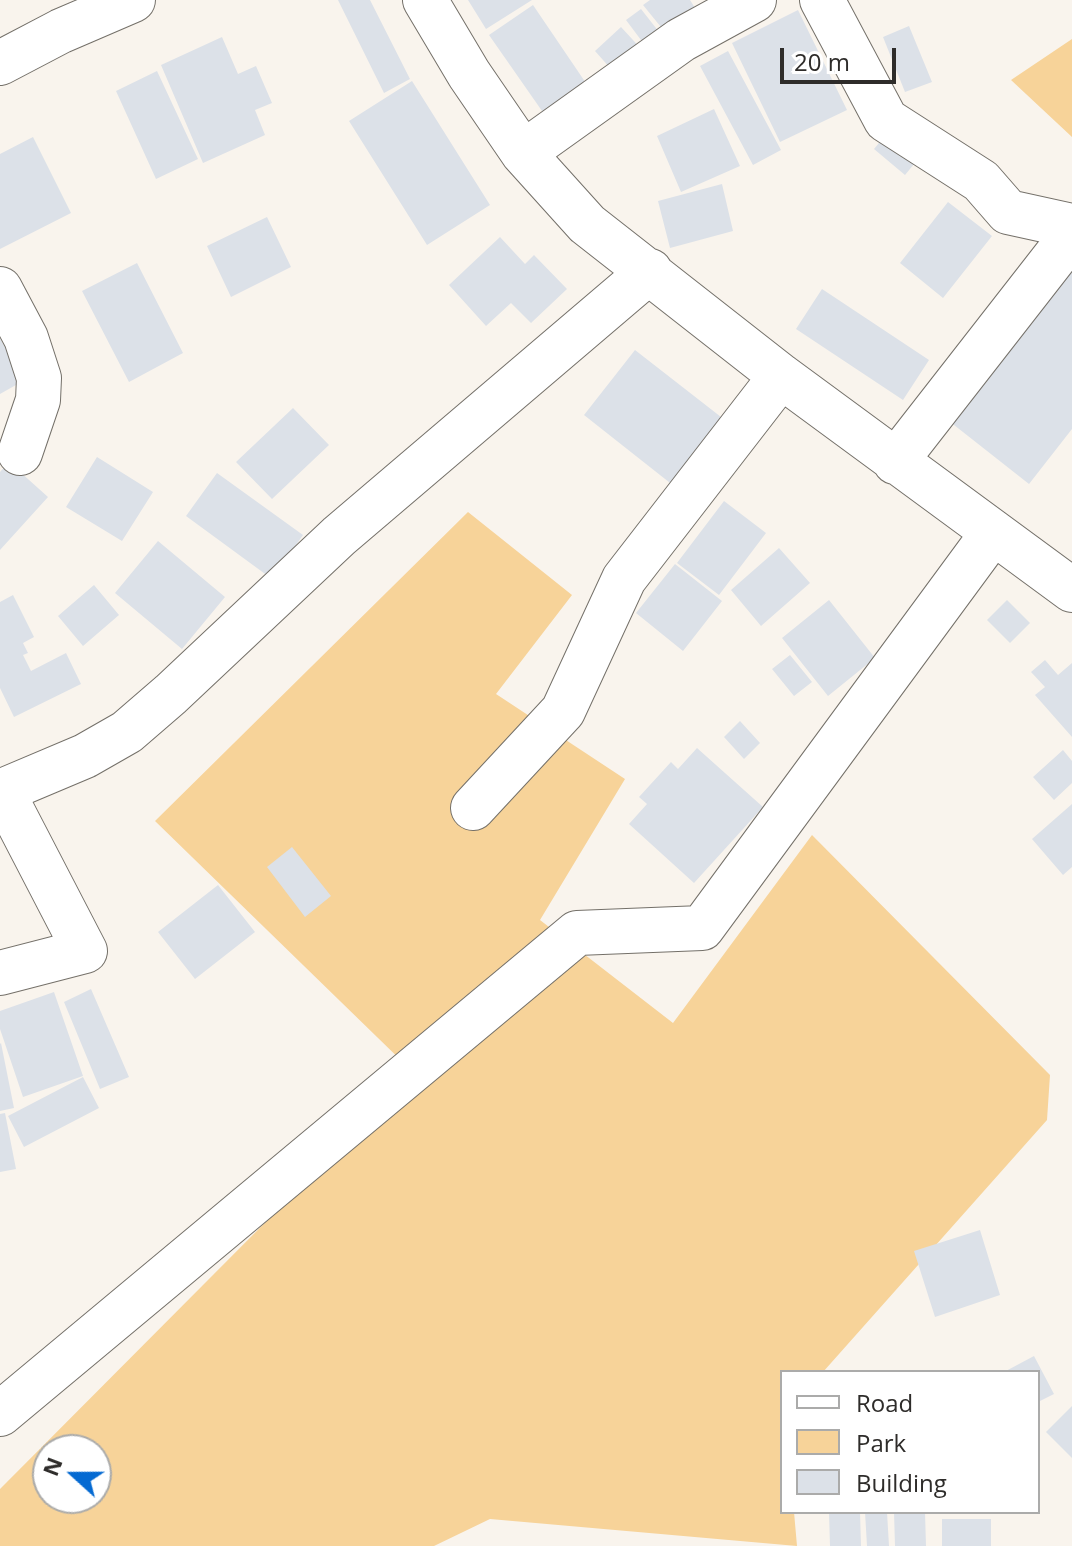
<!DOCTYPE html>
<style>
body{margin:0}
#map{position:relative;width:1072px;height:1546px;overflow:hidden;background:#f9f4ed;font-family:"Open Sans",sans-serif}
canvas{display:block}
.legend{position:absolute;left:780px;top:1370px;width:260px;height:144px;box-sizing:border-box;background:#fff;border:2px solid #ababaa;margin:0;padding:10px 14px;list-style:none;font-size:24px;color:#2e2c2a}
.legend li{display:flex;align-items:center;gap:16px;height:40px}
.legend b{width:40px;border:2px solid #ababaa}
.north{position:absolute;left:32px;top:1434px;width:80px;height:80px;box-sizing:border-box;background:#fff;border:2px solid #ababaa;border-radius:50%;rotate:291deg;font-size:22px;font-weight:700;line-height:32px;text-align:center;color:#2e2c2a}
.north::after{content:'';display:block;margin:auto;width:28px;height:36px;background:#056ad2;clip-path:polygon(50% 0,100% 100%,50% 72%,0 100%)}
.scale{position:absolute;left:780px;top:48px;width:116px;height:36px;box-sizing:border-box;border:4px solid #2e2c2a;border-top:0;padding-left:10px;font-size:24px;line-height:28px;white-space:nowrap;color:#2e2c2a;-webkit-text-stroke:6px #fff;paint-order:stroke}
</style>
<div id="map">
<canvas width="1072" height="1546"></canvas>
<ul class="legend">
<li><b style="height:10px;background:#fff"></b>Road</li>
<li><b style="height:22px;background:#f7d399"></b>Park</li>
<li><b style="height:22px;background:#dce1e8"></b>Building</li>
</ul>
<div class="north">N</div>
<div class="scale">20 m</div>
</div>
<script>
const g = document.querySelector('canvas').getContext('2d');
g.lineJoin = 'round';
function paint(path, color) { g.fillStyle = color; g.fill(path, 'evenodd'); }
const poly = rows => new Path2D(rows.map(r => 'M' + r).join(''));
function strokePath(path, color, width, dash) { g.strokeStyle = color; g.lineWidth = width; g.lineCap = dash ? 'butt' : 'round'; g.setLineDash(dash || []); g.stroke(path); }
paint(poly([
 [1072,39,1072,137,1011,80],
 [468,512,572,595,496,694,625,779,540,920,673,1023,812,835,1050,1075,1047,1120,823,1372,782,1372,782,1512,794,1512,797,1546,490,1519,434,1546,0,1546,0,1489,414,1073,155,821],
 [48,1450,96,1450,96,1498,48,1498]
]), '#f7d399');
paint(poly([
 [338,0,370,0,410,79,384,93],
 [468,0,532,0,486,29],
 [650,0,690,0,695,8,665,32,643,5],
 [533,5,592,92,549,121,489,35],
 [641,9,663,37,647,48,626,20],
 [798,10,847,110,780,142,732,43],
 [909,26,932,82,905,92,883,37],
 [621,27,645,53,619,78,595,51],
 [222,37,238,74,256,66,272,103,255,110,265,135,203,163,161,65],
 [728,51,781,150,753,165,700,66],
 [157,71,198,159,156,179,116,91],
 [412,81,490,205,427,245,349,121],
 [714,109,740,166,681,192,657,136],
 [888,132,919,158,905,175,874,149],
 [33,137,71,213,0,249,0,154],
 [722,184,733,231,670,248,658,201],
 [948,202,992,236,943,298,900,263],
 [267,217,291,267,231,297,207,246],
 [500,237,525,264,534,255,567,289,531,323,511,303,486,326,449,285],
 [137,263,183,353,129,382,82,291],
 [1072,265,1072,429,1029,484,935,410],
 [822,289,929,360,903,400,796,329],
 [0,338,23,381,0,394],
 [635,350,730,424,679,490,584,415],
 [293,408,329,445,272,499,236,462],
 [97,457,153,492,122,541,66,507],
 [9,462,48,497,0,550,0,472],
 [217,473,303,535,272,579,186,516],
 [724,501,766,533,719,595,677,563],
 [158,541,225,597,182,649,115,593],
 [779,548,810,583,761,626,731,590],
 [675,564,722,601,683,651,636,613],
 [94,585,119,615,83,646,58,616],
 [13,595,34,637,23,643,28,653,23,655,31,671,66,653,81,684,14,717,0,688,0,602],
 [829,600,875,658,828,696,782,638],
 [1007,600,1030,623,1010,643,987,620],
 [790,655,812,682,794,696,772,669],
 [1045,660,1058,675,1072,663,1072,737,1035,695,1045,687,1031,672],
 [740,721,760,743,744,759,724,737],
 [697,748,763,807,694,883,629,824,647,804,639,797,671,762,678,769],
 [1063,750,1072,761,1072,783,1054,800,1033,777],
 [1072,804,1072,867,1063,875,1032,839],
 [292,847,331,896,305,917,267,867],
 [218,885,255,932,195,979,158,932],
 [91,989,129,1077,100,1089,64,1002],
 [54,992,83,1076,23,1097,0,1029,0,1011],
 [1,1043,14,1108,0,1111,0,1044],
 [83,1077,99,1108,24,1147,8,1116],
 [5,1113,16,1169,0,1172,0,1114],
 [980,1230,1000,1295,935,1317,914,1251],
 [1034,1356,1054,1394,1038,1402,1038,1372,1004,1372],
 [1072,1406,1072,1458,1046,1432],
 [829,1512,860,1512,861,1546,830,1546],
 [865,1512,887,1512,889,1546,867,1546],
 [894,1512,925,1512,926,1546,895,1546],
 [942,1519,991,1519,991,1546,942,1546]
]), '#dce1e8');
const minor = poly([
 [425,0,469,74,523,153,587,224,781,376,1072,590],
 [822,0,886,120,981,181,1008,212,1072,226],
 [0,63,61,31,133,0],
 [523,153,681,40,754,0],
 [0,289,26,338,39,378,38,400,20,453],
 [895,462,1072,235],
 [473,808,563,711,624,579,781,376],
 [0,973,85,951,2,791,85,756,127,732,171,694,339,536,650,271],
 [0,1414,577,933,702,928,992,534]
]);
strokePath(minor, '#747069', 46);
strokePath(minor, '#fff', 44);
</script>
